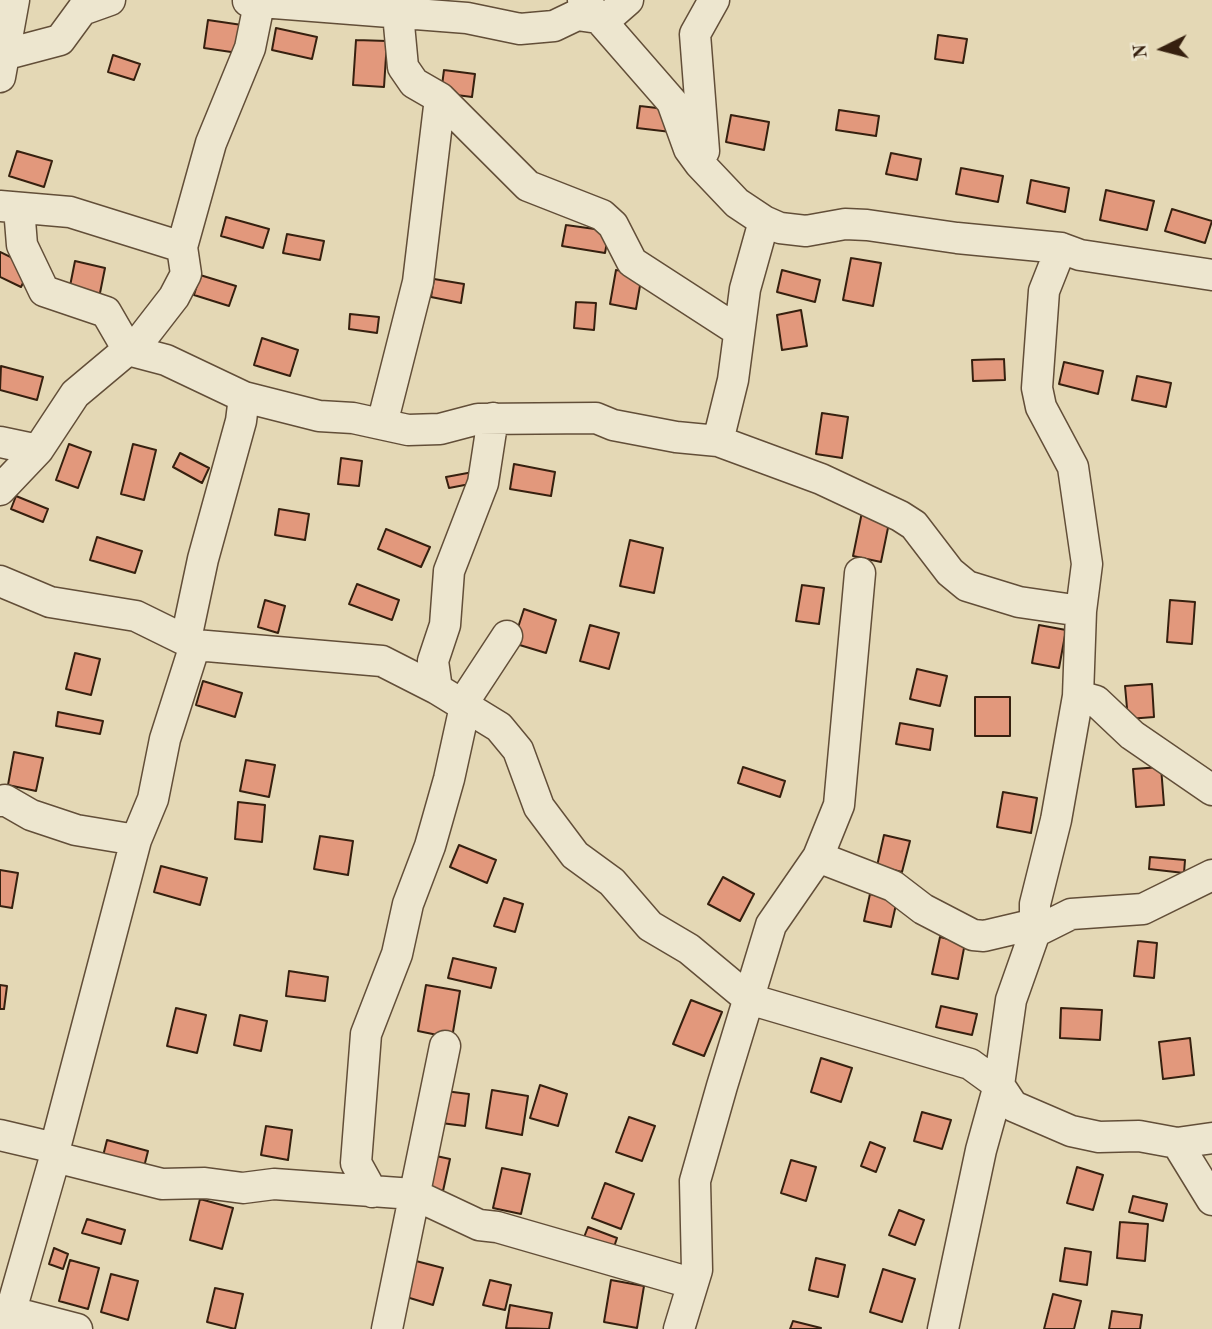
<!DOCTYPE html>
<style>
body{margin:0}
#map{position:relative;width:1212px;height:1329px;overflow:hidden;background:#e4d8b5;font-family:"Old Standard TT",serif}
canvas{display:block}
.north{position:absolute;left:1128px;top:14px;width:70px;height:70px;-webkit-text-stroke:5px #ede6cf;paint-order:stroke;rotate:264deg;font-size:19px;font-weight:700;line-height:28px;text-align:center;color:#36200f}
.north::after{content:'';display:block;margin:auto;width:24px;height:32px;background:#36200f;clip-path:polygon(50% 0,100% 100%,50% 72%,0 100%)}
</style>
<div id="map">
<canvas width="1212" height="1329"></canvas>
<div class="north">N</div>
</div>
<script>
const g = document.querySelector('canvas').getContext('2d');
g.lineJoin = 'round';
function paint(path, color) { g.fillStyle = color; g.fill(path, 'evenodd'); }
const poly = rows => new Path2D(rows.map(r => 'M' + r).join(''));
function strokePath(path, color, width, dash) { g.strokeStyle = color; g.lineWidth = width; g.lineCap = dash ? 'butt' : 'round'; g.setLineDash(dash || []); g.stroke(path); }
const building = poly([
 [208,20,242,25,238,53,204,48,208,20],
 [276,28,317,37,312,59,272,50,276,28],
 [938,35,967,39,963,63,935,59,938,35],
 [356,40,387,41,384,87,353,85,356,40],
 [113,55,140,64,134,80,108,72,113,55],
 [444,70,475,74,472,97,441,93,444,70],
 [640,106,674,110,671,132,637,128,640,106],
 [839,110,879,116,876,136,836,130,839,110],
 [731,115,769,122,764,150,726,142,731,115],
 [17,151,52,161,44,187,9,176,17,151],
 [891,153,921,159,917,180,886,174,891,153],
 [961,168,1003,176,998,202,956,194,961,168],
 [1031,180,1069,188,1065,212,1027,203,1031,180],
 [1106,190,1154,201,1147,230,1100,220,1106,190],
 [1172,209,1212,221,1205,243,1165,231,1172,209],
 [226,217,269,229,263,248,221,236,226,217],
 [566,225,609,231,605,253,562,246,566,225],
 [287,234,324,241,320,260,283,253,287,234],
 [0,252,31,267,21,287,0,277,0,252],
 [851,258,881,263,873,306,843,300,851,258],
 [75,261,105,268,98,303,68,296,75,261],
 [616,270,642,274,636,309,610,304,616,270],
 [782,270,820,280,815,302,777,292,782,270],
 [200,275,236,286,229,306,194,295,200,275],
 [434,279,464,284,461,303,431,297,434,279],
 [576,302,596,303,594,330,574,328,576,302],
 [801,310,807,346,782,350,777,315,801,310],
 [350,314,379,317,377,333,349,329,350,314],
 [262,338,298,350,290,376,254,365,262,338],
 [1004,359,1005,380,973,381,972,360,1004,359],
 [1064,362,1103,371,1098,394,1059,384,1064,362],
 [1,366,43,377,37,400,0,390,1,366],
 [1137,376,1171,383,1166,407,1132,400,1137,376],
 [822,413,848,417,842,458,816,454,822,413],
 [69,444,91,452,78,488,56,480,69,444],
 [133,444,156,450,144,500,121,494,133,444],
 [180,453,209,468,202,483,173,467,180,453],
 [341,458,362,461,359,486,338,484,341,458],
 [514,464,555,472,551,496,510,489,514,464],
 [473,472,475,483,449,488,446,477,473,472],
 [16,496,48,509,43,522,11,509,16,496],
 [279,509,309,514,305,540,275,535,279,509],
 [862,512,890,518,881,562,853,556,862,512],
 [386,529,430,547,421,567,378,549,386,529],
 [97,537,142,551,135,573,90,560,97,537],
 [630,540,663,548,654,593,620,586,630,540],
 [357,584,399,600,392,620,349,604,357,584],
 [802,585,824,588,819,624,796,621,802,585],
 [265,600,285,606,278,633,258,627,265,600],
 [1170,600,1195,602,1192,644,1167,642,1170,600],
 [524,609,556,620,546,653,513,643,524,609],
 [590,625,619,633,609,669,580,661,590,625],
 [1039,625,1066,630,1059,668,1032,663,1039,625],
 [75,653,100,659,91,695,66,689,75,653],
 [917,669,947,676,940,706,910,699,917,669],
 [203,681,242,693,235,717,196,705,203,681],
 [1152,684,1154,717,1128,719,1125,686,1152,684],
 [975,697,1010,697,1010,736,975,736,975,697],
 [58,712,103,721,100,734,56,726,58,712],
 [900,723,933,729,930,750,896,744,900,723],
 [14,752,43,758,36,791,8,785,14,752],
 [246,760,275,765,269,797,240,791,246,760],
 [743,767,785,781,780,797,738,783,743,767],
 [1161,767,1164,805,1136,807,1133,769,1161,767],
 [1003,792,1037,798,1031,833,997,827,1003,792],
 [238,802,265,805,262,842,235,839,238,802],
 [884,835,910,841,902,872,877,866,884,835],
 [320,836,353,841,348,875,314,869,320,836],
 [459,845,496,860,487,883,450,867,459,845],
 [1150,857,1185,860,1184,873,1149,869,1150,857],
 [161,866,207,878,200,905,154,892,161,866],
 [0,870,18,873,12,908,0,906,0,870],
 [723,877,754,894,740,921,708,904,723,877],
 [870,894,897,900,891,927,864,921,870,894],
 [504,898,523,904,515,932,494,926,504,898],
 [940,937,965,943,958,979,932,974,940,937],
 [1138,941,1157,943,1154,978,1134,976,1138,941],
 [453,958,496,968,491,988,448,978,453,958],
 [289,971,328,977,325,1001,286,996,289,971],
 [0,985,7,986,4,1009,0,1009,0,985],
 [426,985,460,991,452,1038,418,1031,426,985],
 [691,1000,722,1012,704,1056,673,1044,691,1000],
 [941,1006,977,1014,972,1035,936,1027,941,1006],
 [176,1008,206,1015,197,1053,167,1046,176,1008],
 [1061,1008,1102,1010,1100,1040,1060,1038,1061,1008],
 [240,1015,267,1021,261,1051,234,1045,240,1015],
 [1190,1038,1194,1075,1163,1079,1159,1042,1190,1038],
 [821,1058,852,1068,841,1102,811,1092,821,1058],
 [540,1085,567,1094,558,1126,530,1118,540,1085],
 [492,1090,528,1096,522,1135,486,1128,492,1090],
 [445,1091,469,1094,465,1126,441,1123,445,1091],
 [922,1112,951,1120,942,1149,914,1141,922,1112],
 [629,1117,655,1126,642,1161,616,1152,629,1117],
 [266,1126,292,1130,288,1160,261,1155,266,1126],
 [107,1140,148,1151,144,1167,103,1156,107,1140],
 [870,1142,885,1148,876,1172,861,1166,870,1142],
 [427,1154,450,1159,443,1191,419,1185,427,1154],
 [791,1160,816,1167,806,1201,781,1193,791,1160],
 [1077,1167,1103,1175,1093,1210,1067,1203,1077,1167],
 [502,1168,530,1174,521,1214,493,1208,502,1168],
 [605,1183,634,1194,621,1229,592,1218,605,1183],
 [1133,1196,1167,1204,1163,1221,1129,1212,1133,1196],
 [200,1199,233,1208,222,1249,190,1240,200,1199],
 [899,1210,924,1220,915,1245,889,1235,899,1210],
 [87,1219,125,1230,121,1244,82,1233,87,1219],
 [1120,1222,1148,1224,1145,1261,1117,1258,1120,1222],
 [588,1227,617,1238,611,1256,581,1245,588,1227],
 [54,1248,68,1254,63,1269,49,1264,54,1248],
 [1065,1248,1091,1252,1087,1285,1060,1281,1065,1248],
 [816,1258,845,1265,838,1297,809,1290,816,1258],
 [70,1260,99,1268,88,1309,59,1301,70,1260],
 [412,1260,443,1268,433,1305,403,1296,412,1260],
 [883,1269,915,1279,902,1322,870,1312,883,1269],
 [111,1274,138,1281,128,1320,101,1312,111,1274],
 [490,1280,511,1285,505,1310,483,1305,490,1280],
 [611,1280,644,1286,637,1328,604,1322,611,1280],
 [215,1288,243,1294,235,1329,207,1322,215,1288],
 [1053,1294,1081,1301,1074,1329,1044,1329,1053,1294],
 [510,1305,552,1313,549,1329,506,1328,510,1305],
 [1112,1311,1142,1315,1140,1329,1109,1329,1112,1311],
 [793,1321,821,1328,820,1329,790,1329,793,1321]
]);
paint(building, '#e2987c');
strokePath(building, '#36200f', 2);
const minor = poly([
 [583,0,672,102,689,149,700,164,737,203,764,221,780,228,806,231,845,224,867,225,957,238,1061,248,1080,255,1212,275],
 [248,1,467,18,520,29,554,26,577,15,598,18,612,14,628,0],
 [7,54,60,40,82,10,110,0],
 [0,77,14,0],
 [440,98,528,186,602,215,613,225,632,262,737,330],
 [704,151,695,34,714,0],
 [0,206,70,212,182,247],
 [19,208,22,245,44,291,106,312,128,350,166,360,244,397,319,416,353,418,408,430,440,429,478,419,596,418,613,425,676,437,718,441,821,479,900,516,914,525,950,572,967,586,1019,602,1081,611],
 [382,424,418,282,440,98,414,83,403,67,398,14],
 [718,441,733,380,745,289,764,221],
 [0,442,38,450,75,394,143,337,174,297,186,274,182,247,211,143,250,48,259,4,266,0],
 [0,490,38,450],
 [0,581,50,602,136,616,195,645,382,661,437,689,499,727,518,750,539,807,575,855,612,882,650,926,689,949,749,999,970,1064,999,1085,1013,1106,1071,1131,1099,1137,1139,1136,1177,1143,1212,1138],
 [186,639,203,559,241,421,244,397],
 [437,689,433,661,445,625,449,571,483,483,493,418],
 [1078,696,1096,701,1132,735,1212,790],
 [0,801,5,800,31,815,76,830,136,840],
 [818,857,893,886,923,909,973,935,984,936,1035,924],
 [1035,932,1071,914,1143,909,1212,875],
 [0,1135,55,1148],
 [1177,1143,1212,1200],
 [55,1157,162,1184,205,1183,243,1188,274,1184,413,1194,479,1225,497,1227,691,1283],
 [372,1192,356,1163,366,1034,397,954,408,904,430,846,449,779,467,697,507,636],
 [0,1309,77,1329],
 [0,1325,10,1314,55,1157,55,1148,136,840,153,799,165,739,195,645],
 [387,1329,445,1046],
 [679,1329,697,1270,695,1181,722,1086,771,925,818,857,839,805,860,573],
 [943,1329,981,1150,999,1085,1011,1000,1035,932,1035,904,1056,820,1078,696,1081,611,1087,564,1073,467,1041,407,1037,388,1044,291,1061,248]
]);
strokePath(minor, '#624e38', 33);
strokePath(minor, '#ede6cf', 30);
</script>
